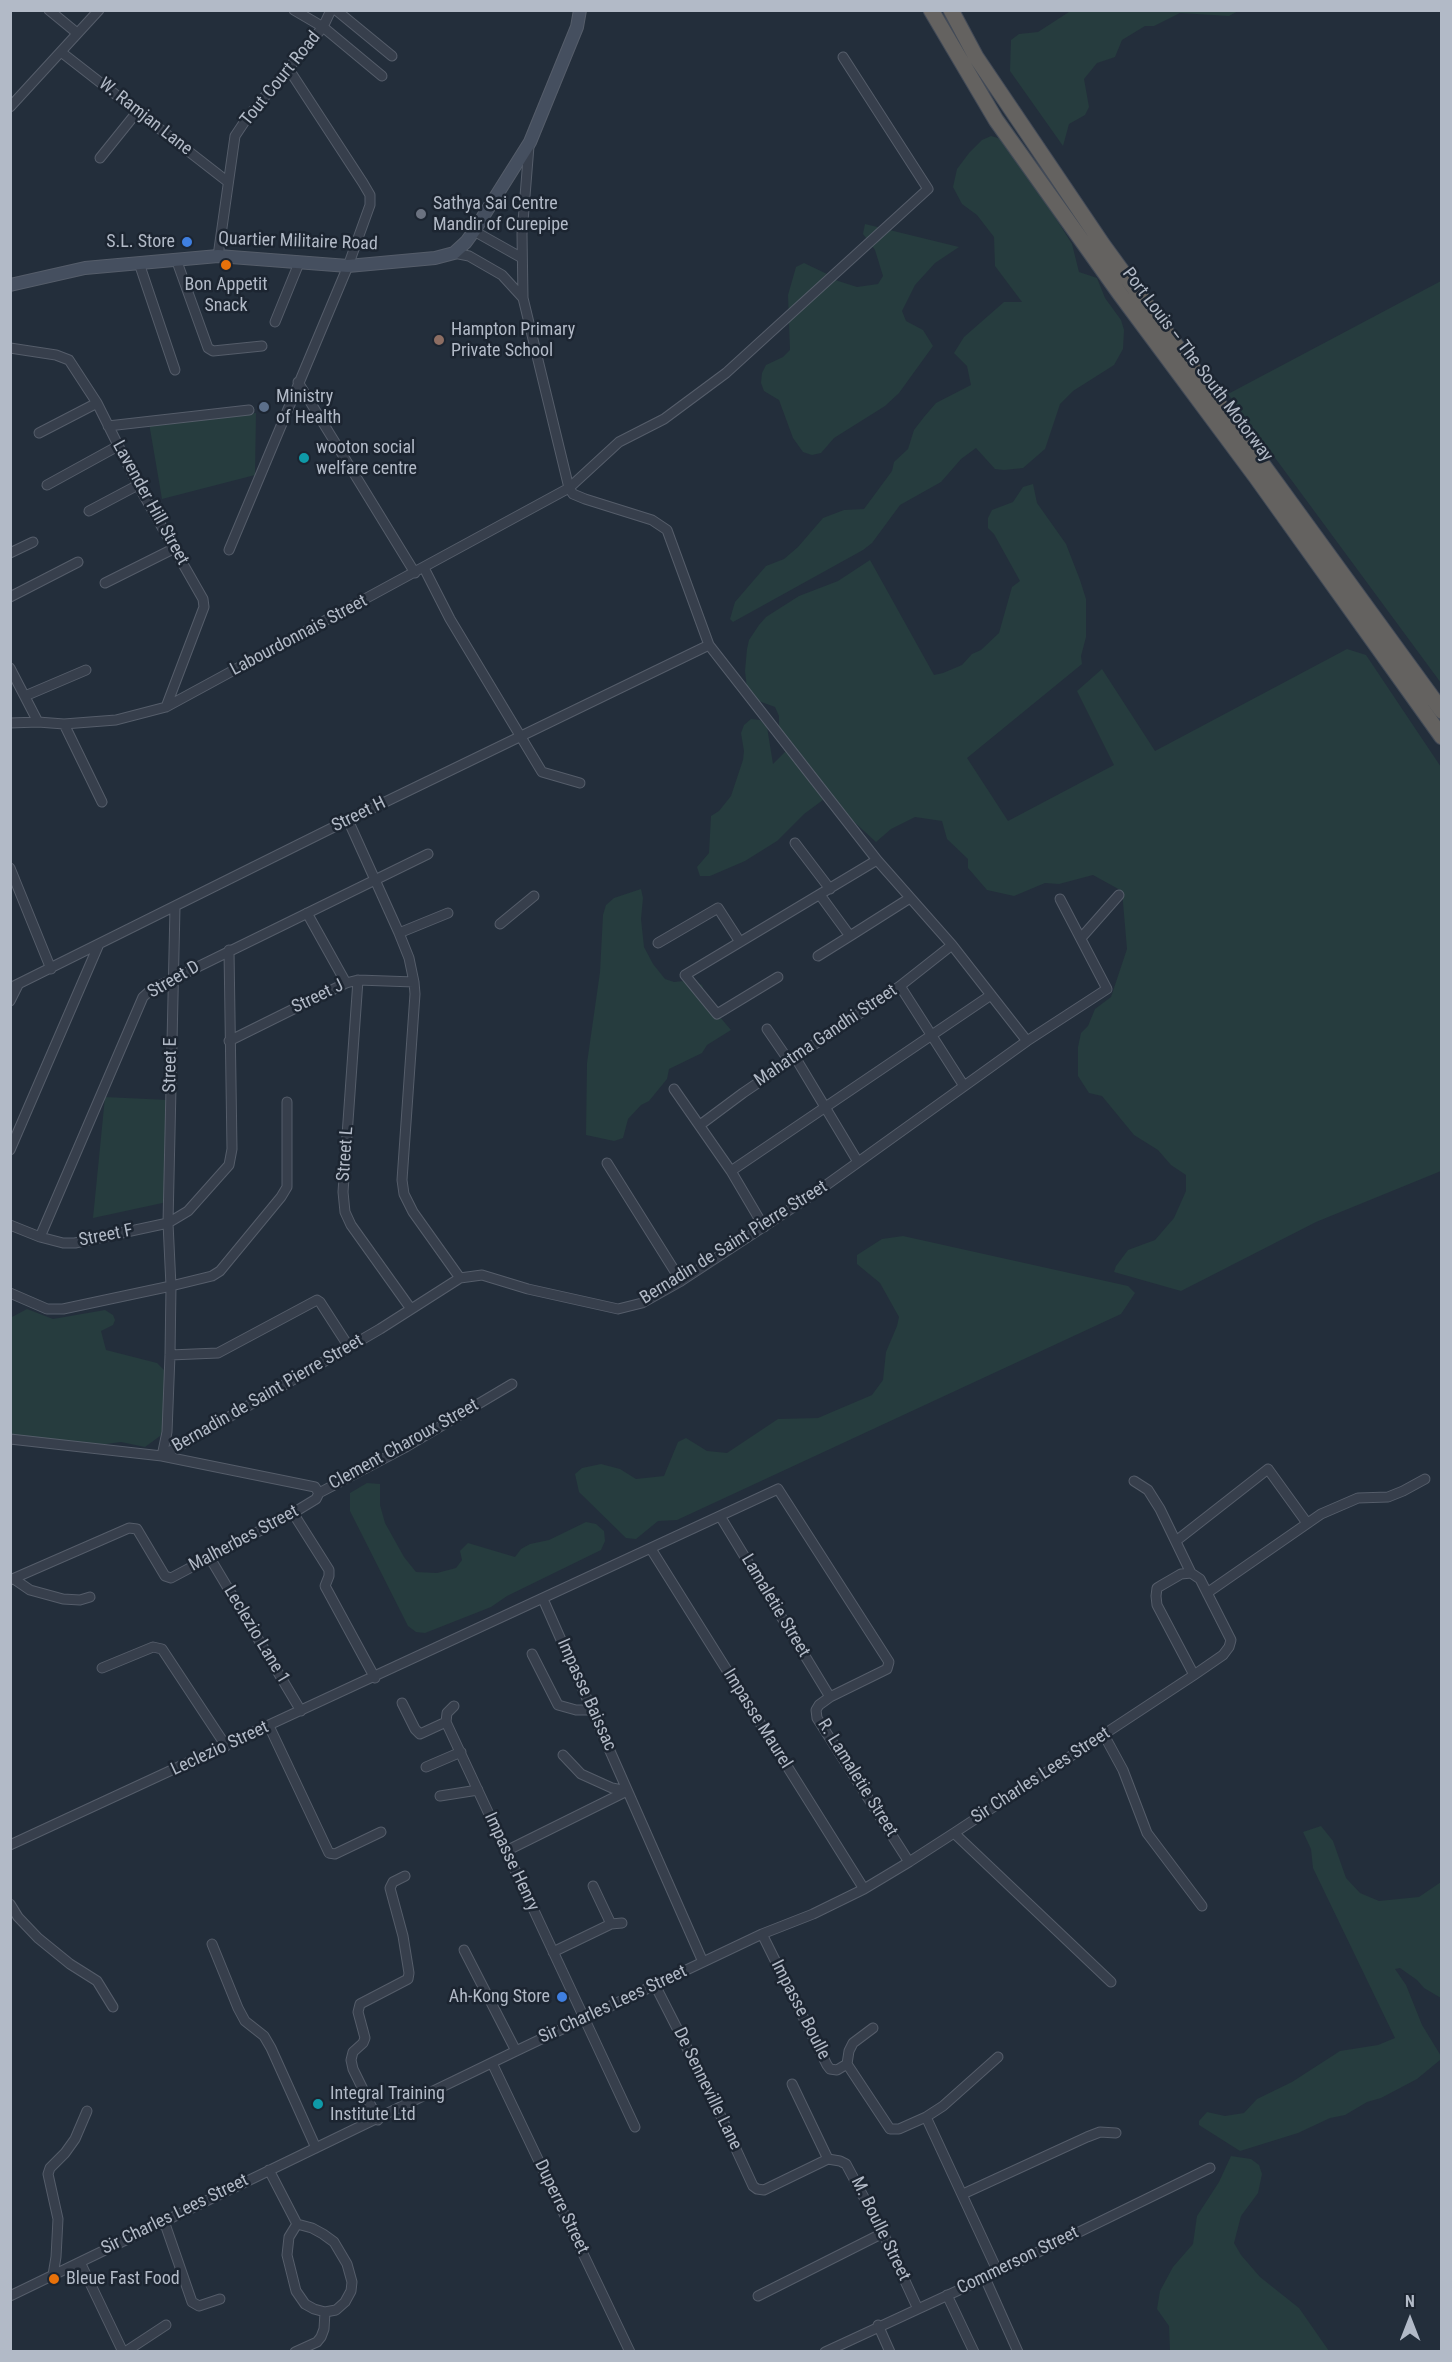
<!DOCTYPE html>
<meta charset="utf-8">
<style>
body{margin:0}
#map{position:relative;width:1452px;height:2362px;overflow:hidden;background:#232e3b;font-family:"Roboto Condensed",sans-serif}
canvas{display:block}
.frame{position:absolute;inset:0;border:12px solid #b2bac7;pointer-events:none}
.north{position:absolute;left:1380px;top:2290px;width:60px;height:60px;-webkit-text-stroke:4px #1c2531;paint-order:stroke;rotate:0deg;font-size:16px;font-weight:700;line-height:24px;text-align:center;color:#b2bac7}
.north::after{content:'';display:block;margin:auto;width:21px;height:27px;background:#b2bac7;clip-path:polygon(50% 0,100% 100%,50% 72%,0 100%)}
</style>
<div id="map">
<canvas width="1452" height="2362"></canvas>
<div class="frame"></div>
<div class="north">N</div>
</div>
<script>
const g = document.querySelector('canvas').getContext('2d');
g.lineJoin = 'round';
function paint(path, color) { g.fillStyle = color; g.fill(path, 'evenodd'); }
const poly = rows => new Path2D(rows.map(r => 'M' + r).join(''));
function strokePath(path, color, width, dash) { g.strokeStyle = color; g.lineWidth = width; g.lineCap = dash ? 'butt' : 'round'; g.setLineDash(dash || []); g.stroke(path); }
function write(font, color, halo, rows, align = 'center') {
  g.font = font + ' "Roboto Condensed",sans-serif'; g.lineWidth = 5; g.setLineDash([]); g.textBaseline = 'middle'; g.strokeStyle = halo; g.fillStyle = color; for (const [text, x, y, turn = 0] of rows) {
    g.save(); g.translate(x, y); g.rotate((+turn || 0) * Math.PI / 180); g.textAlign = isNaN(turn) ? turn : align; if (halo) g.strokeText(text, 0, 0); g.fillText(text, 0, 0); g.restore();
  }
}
paint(poly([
 [1072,10,1238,10,1238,11,1229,16,1180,13,1154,26,1145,26,1122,40,1115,57,1097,63,1084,79,1089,107,1085,115,1069,124,1063,146,1010,71,1011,40,1019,34,1038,32],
 [991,136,1001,139,1009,144,1072,244,1079,272,1097,278,1105,298,1121,320,1124,330,1123,349,1114,365,1073,391,1060,404,1045,449,1023,468,1004,470,995,469,976,448,961,459,941,482,900,505,872,543,863,550,733,622,730,619,735,602,766,566,784,559,798,547,823,518,844,510,864,509,892,471,894,462,908,449,914,430,924,417,936,403,971,385,967,366,954,353,964,337,1004,302,1022,302,995,266,994,237,977,215,962,204,953,187,957,169,969,153,982,140],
 [865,224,959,247,935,263,915,285,902,311,906,321,923,330,933,346,899,393,885,406,834,438,821,453,812,455,803,452,793,438,779,400,764,391,761,383,762,373,766,365,783,357,790,350,788,295,796,267,804,263,827,274,832,279,857,287,878,284,883,276,875,250,863,234],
 [1441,281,1441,683,1228,394],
 [256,413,255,475,162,499,149,423],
 [1033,484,1037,503,1066,544,1080,580,1086,599,1086,637,1081,656,1082,664,967,758,1008,821,1114,765,1077,691,1102,669,1155,751,1347,649,1366,655,1441,767,1441,1171,1316,1222,1181,1291,1114,1272,1116,1266,1128,1250,1155,1240,1174,1218,1186,1191,1186,1175,1171,1165,1158,1150,1134,1135,1102,1096,1089,1093,1078,1076,1078,1047,1081,1033,1088,1026,1095,1009,1111,997,1127,949,1122,891,1093,875,1059,884,1045,883,1014,896,987,890,968,868,968,859,947,839,942,821,915,817,891,829,876,842,827,797,804,814,777,841,745,861,710,876,700,876,697,867,709,853,711,816,719,811,731,796,743,760,744,751,741,733,744,725,751,719,760,720,767,727,773,764,786,751,779,733,779,716,775,707,748,697,745,671,747,649,749,640,759,625,766,617,799,596,838,581,870,560,934,675,943,673,962,665,972,654,981,650,999,633,1012,587,1020,581,994,534,988,528,988,518,992,510,1013,502,1023,487],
 [641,889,643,898,641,919,644,947,653,964,665,979,674,982,693,980,702,985,708,1003,731,1030,707,1045,702,1053,669,1069,667,1079,649,1101,641,1105,628,1119,623,1138,614,1141,586,1135,587,1063,600,972,603,915,606,905,614,898],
 [105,1097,168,1100,167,1202,93,1218],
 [903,1236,1128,1286,1135,1293,1121,1314,677,1520,658,1521,636,1539,626,1538,579,1492,575,1474,582,1468,601,1464,620,1469,636,1479,664,1476,678,1442,686,1438,707,1451,727,1453,778,1419,818,1418,872,1395,883,1380,886,1352,897,1326,899,1317,880,1283,857,1264,857,1255,882,1239],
 [27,1309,53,1319,105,1310,113,1315,115,1320,113,1325,101,1331,106,1350,157,1363,164,1370,166,1390,165,1427,160,1436,145,1447,121,1442,106,1444,93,1451,11,1438,10,1318],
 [367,1483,380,1484,380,1505,385,1523,404,1557,416,1572,437,1573,456,1568,462,1560,460,1551,468,1543,515,1557,521,1549,530,1544,549,1540,586,1522,596,1524,604,1531,605,1541,601,1550,507,1596,491,1607,425,1633,416,1632,408,1626,350,1511,350,1493],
 [1321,1826,1333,1841,1346,1878,1360,1893,1379,1901,1419,1897,1441,1882,1441,1998,1424,1988,1417,1980,1400,1968,1395,1969,1406,1985,1422,2025,1441,2056,1440,2060,1417,2079,1381,2098,1367,2102,1345,2115,1330,2118,1298,2133,1240,2151,1199,2125,1199,2121,1207,2112,1225,2116,1244,2113,1257,2099,1292,2082,1340,2051,1378,2045,1395,2038,1313,1868,1311,1849,1303,1832],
 [1231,2156,1251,2159,1259,2165,1262,2174,1258,2193,1241,2216,1234,2243,1241,2255,1260,2277,1299,2308,1329,2351,1170,2351,1169,2326,1157,2309,1160,2291,1173,2267,1193,2244,1197,2216,1219,2182]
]), '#263c3e');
const minor = poly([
 [49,10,77,33],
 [294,10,323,27,382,76],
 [336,10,392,56],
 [61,52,228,182],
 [10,107,99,10],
 [529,146,522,234,523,298,569,488,573,494,585,499,652,520,667,530,709,645,877,860,952,945,1027,1041],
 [100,158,137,112],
 [474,231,522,258],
 [454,253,469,256,502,275,523,298],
 [218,256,235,136,247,118,323,27,331,10],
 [176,259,208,348,213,351,262,346],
 [139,263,175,370],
 [275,322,299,263],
 [10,348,56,355,69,360,97,403,138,485,203,599,204,607,166,707],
 [298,382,415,573],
 [108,426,249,410],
 [39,433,97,403],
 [47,485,118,446],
 [89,511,138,485],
 [229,550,348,266,370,205,370,195,363,183,288,68],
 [10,553,33,542],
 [424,568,450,619,542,772,580,783],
 [105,583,175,548],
 [10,597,78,562],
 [10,668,38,722],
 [25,696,86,670],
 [10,723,38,722,64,724,116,720,166,707,569,488,619,442,664,419,726,373,928,189,843,57],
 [64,724,102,802],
 [348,820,399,933,409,958,414,982,415,994,402,1180,404,1194,413,1212,460,1278],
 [795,843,830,889],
 [10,868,51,969],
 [820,895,850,936,910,898],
 [307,913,346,983],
 [500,924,534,896],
 [399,933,448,913],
 [1081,938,1119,895],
 [658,943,718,908,740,942],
 [818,956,850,936],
 [778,977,717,1014,685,975,877,860],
 [358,980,343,1192,345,1212,351,1225,411,1309],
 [900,986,964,1086],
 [10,988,348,820,709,645],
 [10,1001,18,985],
 [767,1029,789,1061],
 [229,1041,346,983,358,980,414,982],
 [795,1057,858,1162],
 [674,1089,731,1171,764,1227],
 [700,1125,743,1093,900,986,952,945],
 [10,1150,99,944],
 [607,1163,681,1281],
 [731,1171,991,995],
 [10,1225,40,1237,63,1243,75,1243,168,1223,188,1211,229,1165,232,1149,229,950],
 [40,1237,143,997,152,989,173,979,428,854],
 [10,1293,47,1309,63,1309,171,1286,212,1276,220,1271,281,1197,287,1187,287,1102],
 [170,1355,218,1353,317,1300,320,1302,349,1347],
 [10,1439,162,1456,315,1487,319,1493],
 [162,1456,380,1329,460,1278,482,1275,528,1289,618,1309,642,1303,681,1281,818,1191,1027,1041,1107,989,1060,899],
 [162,1456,167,1432,170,1355,171,1286,168,1223,175,907],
 [1134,1481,1148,1490,1160,1509,1191,1573],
 [293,1513,329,1570,329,1576,325,1586,375,1678],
 [720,1516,830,1697],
 [1176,1541,1268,1469,1307,1523],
 [651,1549,864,1889],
 [210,1558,301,1711],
 [14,1579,30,1590,63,1599,80,1600,90,1597],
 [10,1580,129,1528,137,1529,165,1576,171,1578,293,1513,316,1499,319,1493,404,1448,512,1384],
 [1207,1593,1321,1514,1358,1498,1388,1497,1403,1491,1425,1479],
 [543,1599,703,1962],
 [532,1654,558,1705,576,1710,592,1710],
 [102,1668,153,1647,162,1649,226,1746],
 [402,1703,415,1729,420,1734,446,1722],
 [454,1706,447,1713,446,1722,635,2127],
 [269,1726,329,1853,335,1854,381,1832],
 [1104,1735,1123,1770,1147,1833,1202,1906],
 [563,1755,581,1774,612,1788,627,1791],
 [426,1767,461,1752],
 [440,1796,478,1790],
 [954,1833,1111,1982],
 [10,1845,778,1489,889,1662,887,1669,830,1697,819,1705,816,1710,817,1718,909,1862],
 [506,1851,627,1791],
 [593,1886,611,1924],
 [10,1904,18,1917,38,1938,70,1964,97,1981,113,2007],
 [762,1934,827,2065,830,2069,837,2070,847,2064],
 [212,1944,238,2008,245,2021,264,2036,271,2048,316,2148],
 [464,1950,516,2051],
 [553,1952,611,1924,622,1923],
 [655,1985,712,2097,753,2186,757,2189,764,2190,828,2159,840,2161,846,2164,883,2233,917,2307],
 [492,2063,630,2352],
 [847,2064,890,2129,899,2129,926,2117],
 [847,2064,849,2051,853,2043,873,2028],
 [792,2084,828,2159],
 [378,2120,353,2069,351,2060,353,2052,363,2043,365,2038,358,2012,360,2004,408,1979,409,1973,403,1936,390,1888,393,1882,405,1876],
 [269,2170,297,2224,312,2228,323,2234,334,2242,347,2264,352,2282,351,2291,345,2302,336,2310,325,2312,314,2309,305,2304,296,2291,287,2255,289,2237,297,2224],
 [963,2194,1087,2137,1100,2132,1116,2133],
 [164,2221,192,2302,199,2306,220,2299],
 [80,2262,123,2352],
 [997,2270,926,2117,943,2106,998,2057],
 [53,2275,56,2257,58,2219,48,2174,50,2168,65,2153,75,2139,87,2111],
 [985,2278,1018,2352],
 [947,2295,974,2352],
 [10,2296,516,2051,762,1934,813,1914,864,1889,909,1862,954,1833,1194,1675,1223,1655,1229,1647,1231,1640,1200,1579,1191,1573,1181,1574,1162,1585,1157,1588,1156,1596,1157,1605,1194,1675],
 [758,2296,883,2233],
 [878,2325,890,2352],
 [125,2352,166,2325],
 [295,2352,317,2342,321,2337,324,2329,325,2312],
 [825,2352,985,2278,1210,2168]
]);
const secondary = poly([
 [10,285,85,268,218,256,348,266,435,258,454,253,466,242,474,231,530,142,577,27,580,10]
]);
const trunk = poly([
 [931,10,996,120,1120,294,1256,477,1442,737],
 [951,10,976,57,1103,245,1442,711]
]);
strokePath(minor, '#555d6a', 11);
strokePath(secondary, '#555d6a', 14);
strokePath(trunk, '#424a57', 17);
strokePath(minor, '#373f4c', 9);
strokePath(secondary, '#454f5f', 12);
strokePath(trunk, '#646260', 15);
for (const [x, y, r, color] of [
 [421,214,6,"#6b7280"],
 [187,242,6,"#3f7fe0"],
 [226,265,6,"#e8710a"],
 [439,340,6,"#8d6e63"],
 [264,407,6,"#5c6f8a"],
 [304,458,6,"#0f9aa8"],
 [562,1997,6,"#3f7fe0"],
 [318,2104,6,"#0f9aa8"],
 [54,2279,6,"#e8710a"]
]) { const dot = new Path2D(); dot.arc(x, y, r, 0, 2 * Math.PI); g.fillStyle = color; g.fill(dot); strokePath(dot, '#1c2531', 2); }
write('18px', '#b2bac7', '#1c2531', [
 ["Tout Court Road",281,79,-51],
 ["W. Ramjan Lane",145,117,38],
 ["Quartier Militaire Road",298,242,2],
 ["Port Louis – The South Motorway",1197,365,53],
 ["Lavender Hill Street",150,503,61],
 ["Labourdonnais Street",299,636,-28],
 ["Street H",359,815,-26],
 ["Street D",174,980,-30],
 ["Street J",318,997,-26],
 ["Mahatma Gandhi Street",826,1036,-34],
 ["Street E",171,1065,-89],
 ["Street L",346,1154,-86],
 ["Street F",106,1236,-11],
 ["Bernadin de Saint Pierre Street",734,1243,-32],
 ["Bernadin de Saint Pierre Street",268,1394,-30],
 ["Clement Charoux Street",404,1445,-29],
 ["Malherbes Street",244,1539,-28],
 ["Lamaletie Street",775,1606,59],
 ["Leclezio Lane 1",256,1635,59],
 ["Impasse Baissac",586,1695,66],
 ["Impasse Maurel",757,1719,58],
 ["Leclezio Street",220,1749,-25],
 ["Sir Charles Lees Street",1041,1776,-33],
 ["R. Lamaletie Street",857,1778,58],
 ["Impasse Henry",511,1862,65],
 ["Sir Charles Lees Street",613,2005,-25],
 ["Impasse Boulle",800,2010,63],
 ["De Senneville Lane",707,2089,64],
 ["Duperre Street",561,2207,64],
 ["Sir Charles Lees Street",175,2215,-26],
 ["M. Boulle Street",880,2229,64],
 ["Commerson Street",1018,2261,-26]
]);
write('18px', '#b2bac7', '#1c2531', [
 ["Sathya Sai Centre",433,204],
 ["Mandir of Curepipe",433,225],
 ["S.L. Store",175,242,"right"],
 ["Bon Appetit",226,285,"center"],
 ["Snack",226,306,"center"],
 ["Hampton Primary",451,330],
 ["Private School",451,351],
 ["Ministry",276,397],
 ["of Health",276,418],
 ["wooton social",316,448],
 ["welfare centre",316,469],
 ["Ah-Kong Store",550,1997,"right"],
 ["Integral Training",330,2094],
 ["Institute Ltd",330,2115],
 ["Bleue Fast Food",66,2279]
], 'left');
</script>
